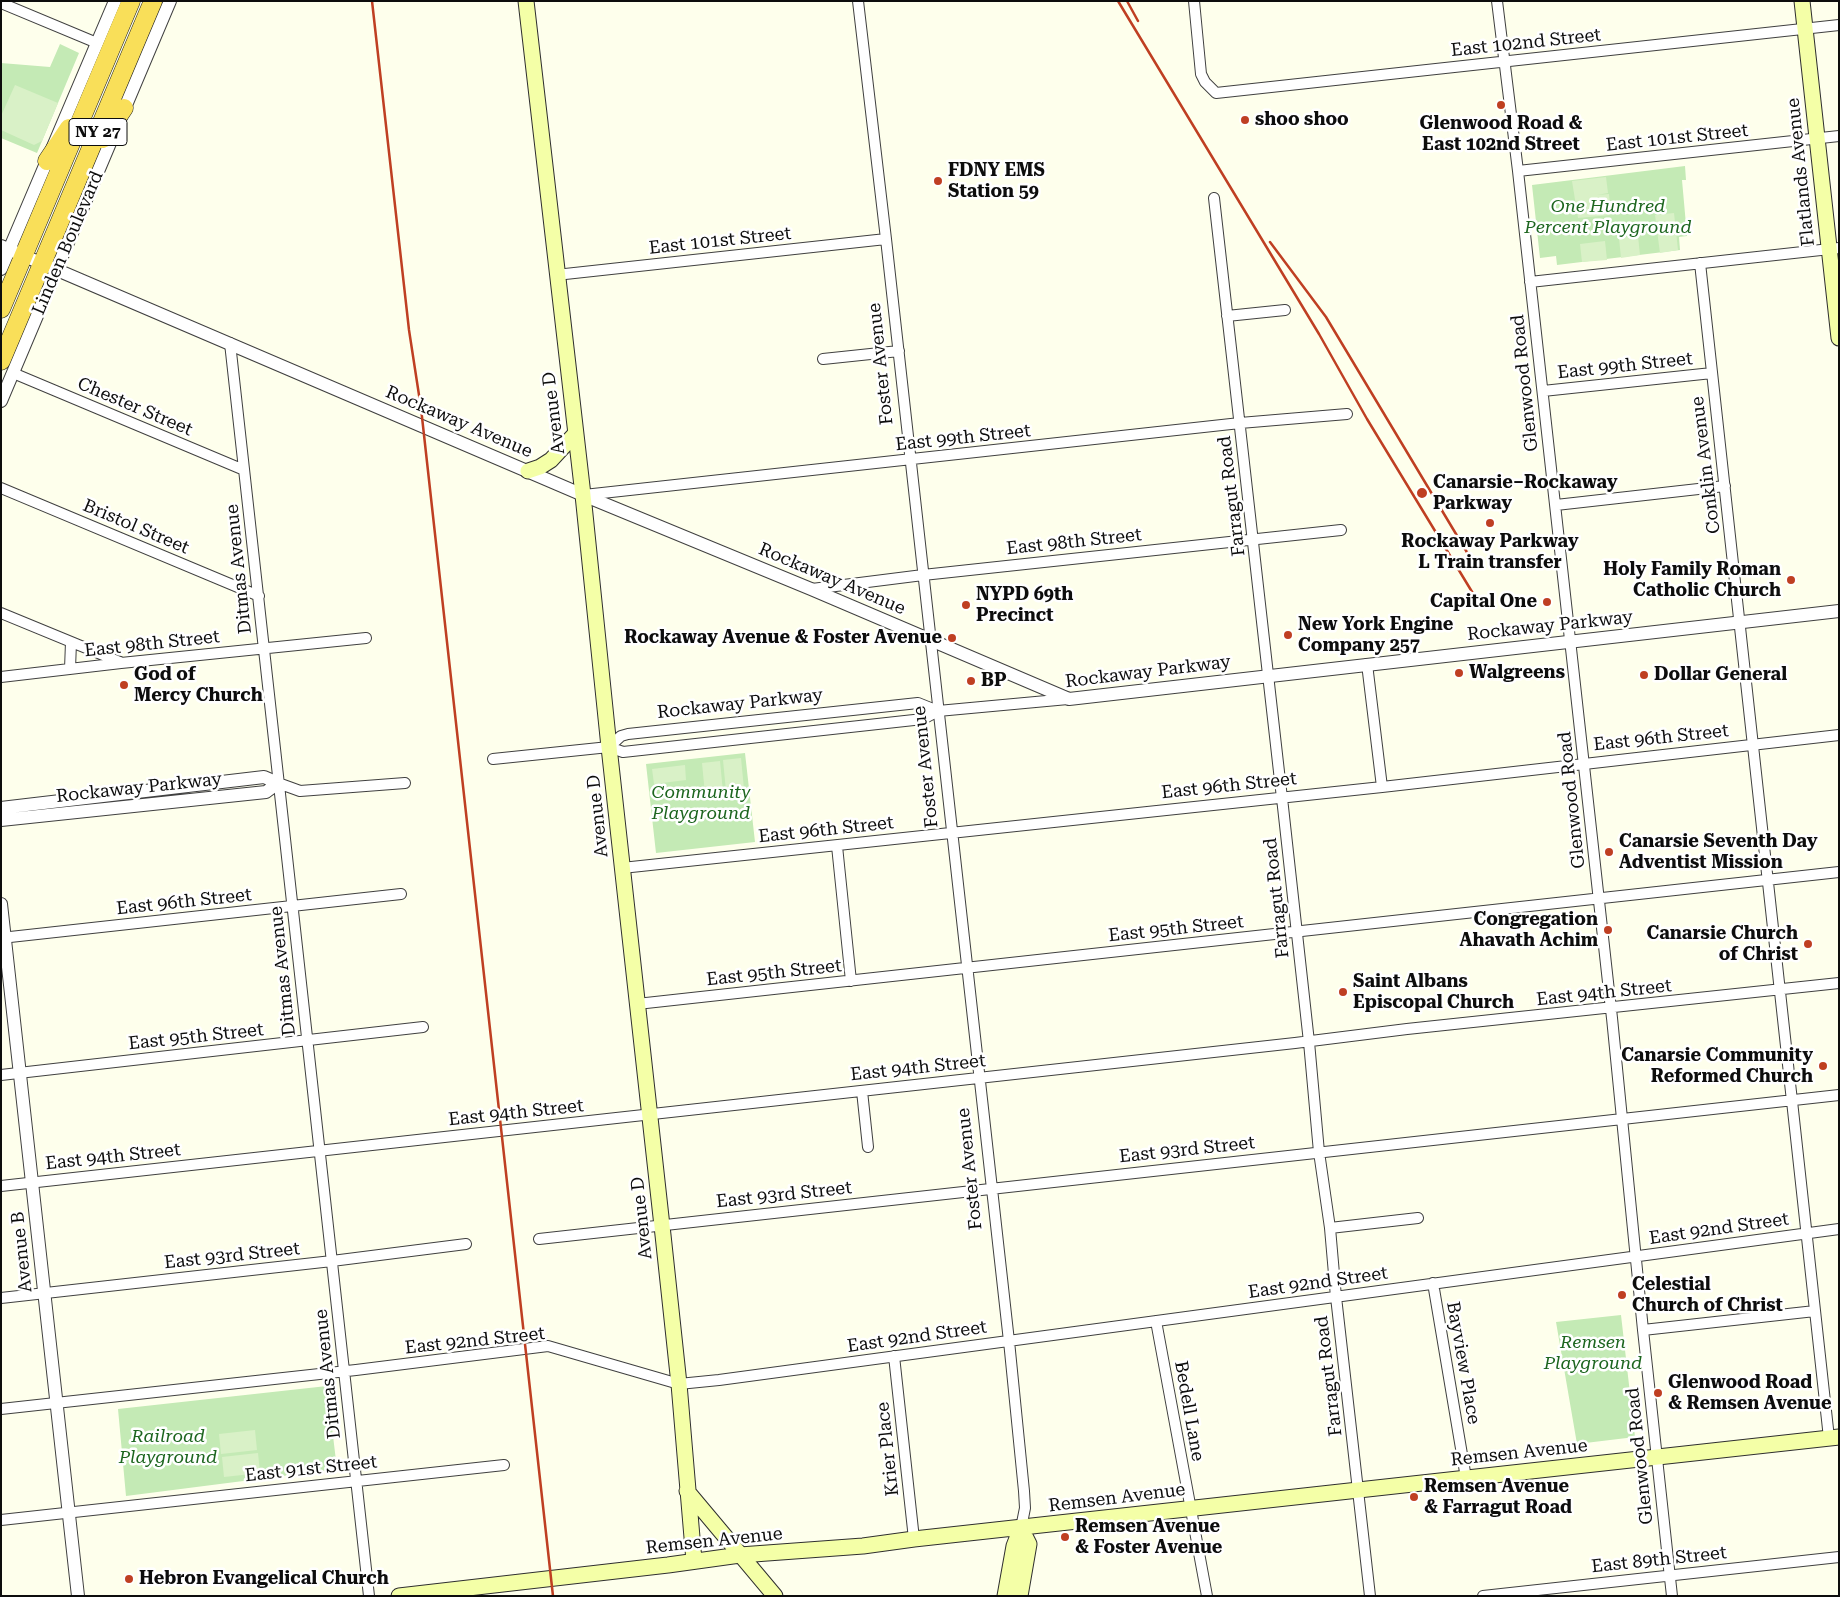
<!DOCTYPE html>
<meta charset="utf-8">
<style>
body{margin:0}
#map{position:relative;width:1840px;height:1597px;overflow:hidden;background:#feffec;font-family:"Roboto Serif",serif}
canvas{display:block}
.frame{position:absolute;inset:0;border:2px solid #0d0d0d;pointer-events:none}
</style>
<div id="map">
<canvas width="1840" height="1597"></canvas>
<div class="frame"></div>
</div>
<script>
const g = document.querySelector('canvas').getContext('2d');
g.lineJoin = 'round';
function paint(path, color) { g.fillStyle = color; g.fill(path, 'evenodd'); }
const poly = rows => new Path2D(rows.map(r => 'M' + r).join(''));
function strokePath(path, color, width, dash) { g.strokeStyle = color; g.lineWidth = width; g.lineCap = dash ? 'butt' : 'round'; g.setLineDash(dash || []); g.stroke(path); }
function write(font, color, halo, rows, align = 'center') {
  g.font = font + ' "Roboto Serif",serif'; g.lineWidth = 5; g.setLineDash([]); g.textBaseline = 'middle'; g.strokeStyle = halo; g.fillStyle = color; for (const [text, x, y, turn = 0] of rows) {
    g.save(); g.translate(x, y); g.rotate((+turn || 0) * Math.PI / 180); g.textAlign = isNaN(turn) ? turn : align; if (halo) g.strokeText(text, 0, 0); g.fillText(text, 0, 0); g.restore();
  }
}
paint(poly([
 [60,44,79,53,37,153,1,138,1,63,50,67],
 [1685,166,1686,180,1682,180,1687,236,1679,237,1680,250,1557,265,1556,256,1540,258,1532,185],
 [745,753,755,842,656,853,646,764],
 [1621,1315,1635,1437,1577,1444,1556,1322],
 [327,1386,337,1469,126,1496,118,1409]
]), '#c4eab5');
paint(poly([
 [15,85,58,103,42,141,34,145,1,130,1,116],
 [1606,177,1608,193,1597,195,1609,194,1611,215,1578,218,1572,181],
 [1674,213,1678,250,1660,253,1655,215],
 [1638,236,1640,255,1621,258,1619,238],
 [1605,241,1607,260,1582,262,1580,244],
 [741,758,744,789,726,791,723,760],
 [720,761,723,792,705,794,702,763],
 [685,765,686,780,654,784,652,769],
 [690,788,691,799,675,800,674,789],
 [255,1430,257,1450,221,1454,219,1434],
 [258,1453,260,1473,224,1477,222,1457]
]), '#d9f1c7');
const minor = poly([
 [858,1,886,239,1009,1341,1024,1491,1025,1508,1021,1528],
 [1194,1,1201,74,1205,82,1216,93,1839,25],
 [1497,1,1518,171,1612,1018,1643,1330,1672,1596],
 [1,3,97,43],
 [1518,171,1839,136],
 [1214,198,1283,807,1309,1042,1319,1152,1330,1228,1336,1297,1370,1596],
 [1700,263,1829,1438],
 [556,275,886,239],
 [1530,282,1839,248],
 [1227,316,1285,310],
 [230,343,369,1596],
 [823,359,899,351],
 [13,373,244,470],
 [1543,391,1712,373],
 [1,488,259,596],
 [584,495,1240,423,1347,414],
 [1556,505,1725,486],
 [812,589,923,575,1341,530],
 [1,613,120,662],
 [1367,664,1382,787],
 [70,669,71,642],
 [1,677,121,663,366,638],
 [609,747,621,736,628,734,918,703,938,711],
 [493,759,609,747,623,752,923,719,938,711,1068,699],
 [278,783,300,791,405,783],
 [837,846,851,981],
 [622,868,1382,787,1839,735],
 [1,938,401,894],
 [637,1004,1839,872],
 [1,1075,423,1027],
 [862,1091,868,1147],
 [1,1186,1295,1043,1407,1029,1839,983],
 [1330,1228,1418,1218],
 [539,1239,1839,1095],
 [1433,1283,1466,1478],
 [1,1298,332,1261,466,1244],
 [1156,1321,1207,1596],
 [1643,1330,1815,1311],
 [894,1356,914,1539],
 [1,1409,356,1370,548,1346,679,1384,719,1380,1839,1229],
 [1,1520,504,1465],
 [1483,1596,1839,1557]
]);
const tertiary = poly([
 [1,246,583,495,811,589,1069,699,1839,611],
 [1,269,115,1],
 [1,401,170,1],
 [1,808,264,777,278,783],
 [1,820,266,792,278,783],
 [1,904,78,1596]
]);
const secondary = poly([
 [526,1,583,495,609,747,663,1235,679,1384,694,1561],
 [1802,1,1839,338],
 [528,471,540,467,551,460,575,434],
 [687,1491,775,1596],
 [399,1596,668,1565,740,1555,863,1546,914,1539,1839,1437],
 [1005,1596,1014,1546,1021,1528],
 [1020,1596,1029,1544,1021,1528]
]);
const trunk = poly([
 [103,139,124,108],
 [47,161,69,128],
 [1,309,131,1],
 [1,361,153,1]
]);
strokePath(minor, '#404040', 12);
strokePath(tertiary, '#404040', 14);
strokePath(secondary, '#2f2f2f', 17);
strokePath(trunk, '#1e1e1e', 19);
strokePath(minor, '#fff', 10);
strokePath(tertiary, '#fff', 12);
strokePath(secondary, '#f4ffa7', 15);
strokePath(trunk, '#f9df59', 18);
strokePath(poly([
 [372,1,409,330,421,408,553,1596],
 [1118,1,1319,334,1367,419,1477,600],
 [1127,1,1138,21],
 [1270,242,1326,317,1471,559]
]), '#bf3f22', 2.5);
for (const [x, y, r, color] of [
 [1501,105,5,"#bf3f22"],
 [1245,120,5,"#bf3f22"],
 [938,181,5,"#bf3f22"],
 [1422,493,6,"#bf3f22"],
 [1490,523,5,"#bf3f22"],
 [1791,580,5,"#bf3f22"],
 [1547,602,5,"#bf3f22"],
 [966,605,5,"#bf3f22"],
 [1288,635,5,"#bf3f22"],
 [952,638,5,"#bf3f22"],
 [1459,673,5,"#bf3f22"],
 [1644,675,5,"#bf3f22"],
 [971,681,5,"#bf3f22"],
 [124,685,5,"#bf3f22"],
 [1609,852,5,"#bf3f22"],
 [1608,930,5,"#bf3f22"],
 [1808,944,5,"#bf3f22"],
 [1343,992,5,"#bf3f22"],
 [1823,1066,5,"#bf3f22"],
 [1622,1295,5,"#bf3f22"],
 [1658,1393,5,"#bf3f22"],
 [1414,1497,5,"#bf3f22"],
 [1065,1537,5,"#bf3f22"],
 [129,1579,5,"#bf3f22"]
]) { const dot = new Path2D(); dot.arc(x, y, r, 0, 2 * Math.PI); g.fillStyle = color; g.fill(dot); strokePath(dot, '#fff', 2); }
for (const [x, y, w] of [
 [98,132,58]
]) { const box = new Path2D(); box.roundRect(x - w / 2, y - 13.5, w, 27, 4); g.fillStyle = '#fff'; g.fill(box); strokePath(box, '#0d0d0d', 1); }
write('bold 16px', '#0d0d0d', null, [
 ["NY 27",98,132]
]);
write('18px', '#0d0d0d', '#fff', [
 ["East 102nd Street",1526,43,-6],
 ["East 101st Street",1677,138,-6],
 ["Flatlands Avenue",1801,172,-96],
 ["East 101st Street",720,241,-6],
 ["Linden Boulevard",68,243,-67],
 ["Foster Avenue",881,364,-96],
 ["East 99th Street",1625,366,-6],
 ["Glenwood Road",1525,383,-96],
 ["Chester Street",135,407,23],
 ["Avenue D",554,413,-97],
 ["Rockaway Avenue",459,422,23],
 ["East 99th Street",963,438,-6],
 ["Conklin Avenue",1706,465,-97],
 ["Farragut Road",1232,496,-97],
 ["Bristol Street",136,527,23],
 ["East 98th Street",1074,542,-6],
 ["Ditmas Avenue",239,569,-96],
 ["Rockaway Avenue",832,579,23],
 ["Rockaway Parkway",1550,626,-6],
 ["East 98th Street",152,644,-6],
 ["Rockaway Parkway",1148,672,-7],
 ["Rockaway Parkway",740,704,-6],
 ["East 96th Street",1661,738,-6],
 ["Foster Avenue",926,767,-96],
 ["East 96th Street",1229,786,-6],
 ["Rockaway Parkway",139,788,-6],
 ["Glenwood Road",1572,800,-96],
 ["Avenue D",598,816,-96],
 ["East 96th Street",826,830,-6],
 ["Farragut Road",1277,898,-96],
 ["East 96th Street",184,902,-6],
 ["East 95th Street",1176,929,-6],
 ["Ditmas Avenue",283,971,-96],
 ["East 95th Street",774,973,-6],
 ["East 94th Street",1604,993,-6],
 ["East 95th Street",196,1037,-6],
 ["East 94th Street",918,1068,-6],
 ["East 94th Street",516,1113,-6],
 ["East 93rd Street",1187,1150,-6],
 ["East 94th Street",113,1157,-6],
 ["Foster Avenue",970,1169,-96],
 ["East 93rd Street",784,1195,-6],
 ["Avenue D",642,1218,-96],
 ["East 92nd Street",1719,1229,-8],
 ["Avenue B",22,1252,-96],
 ["East 93rd Street",232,1256,-6],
 ["East 92nd Street",1318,1283,-8],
 ["East 92nd Street",917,1337,-8],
 ["East 92nd Street",475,1341,-6],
 ["Bayview Place",1463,1363,80],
 ["Ditmas Avenue",328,1374,-96],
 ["Farragut Road",1329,1376,-97],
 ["Bedell Lane",1189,1411,80],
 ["Krier Place",888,1449,-96],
 ["Remsen Avenue",1519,1453,-6],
 ["Glenwood Road",1640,1456,-96],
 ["East 91st Street",311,1469,-6],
 ["Remsen Avenue",1117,1498,-7],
 ["Remsen Avenue",714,1541,-6],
 ["East 89th Street",1659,1560,-6]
]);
write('bold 18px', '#0d0d0d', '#fff', [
 ["shoo shoo",1255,120],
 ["Glenwood Road &",1501,124,"center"],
 ["East 102nd Street",1501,145,"center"],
 ["FDNY EMS",948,171],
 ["Station 59",948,192],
 ["Canarsie–Rockaway",1433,483],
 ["Parkway",1433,504],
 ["Rockaway Parkway",1490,542,"center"],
 ["L Train transfer",1490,563,"center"],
 ["Holy Family Roman",1781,570,"right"],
 ["Catholic Church",1781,591,"right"],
 ["NYPD 69th",976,595],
 ["Precinct",976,616],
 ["Capital One",1537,602,"right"],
 ["New York Engine",1298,625],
 ["Company 257",1298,646],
 ["Rockaway Avenue & Foster Avenue",942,638,"right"],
 ["Walgreens",1469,673],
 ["God of",134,675],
 ["Mercy Church",134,696],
 ["Dollar General",1654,675],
 ["BP",981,681],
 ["Canarsie Seventh Day",1619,842],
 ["Adventist Mission",1619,863],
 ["Congregation",1598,920,"right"],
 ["Ahavath Achim",1598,941,"right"],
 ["Canarsie Church",1798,934,"right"],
 ["of Christ",1798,955,"right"],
 ["Saint Albans",1353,982],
 ["Episcopal Church",1353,1003],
 ["Canarsie Community",1813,1056,"right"],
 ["Reformed Church",1813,1077,"right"],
 ["Celestial",1632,1285],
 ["Church of Christ",1632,1306],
 ["Glenwood Road",1668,1383],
 ["& Remsen Avenue",1668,1404],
 ["Remsen Avenue",1424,1487],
 ["& Farragut Road",1424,1508],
 ["Remsen Avenue",1075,1527],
 ["& Foster Avenue",1075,1548],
 ["Hebron Evangelical Church",139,1579]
], 'left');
write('italic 18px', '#1c651e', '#fff', [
 ["One Hundred",1608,207],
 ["Percent Playground",1608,228],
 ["Community",701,793],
 ["Playground",701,814],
 ["Remsen",1593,1343],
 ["Playground",1593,1364],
 ["Railroad",168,1437],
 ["Playground",168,1458]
]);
</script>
